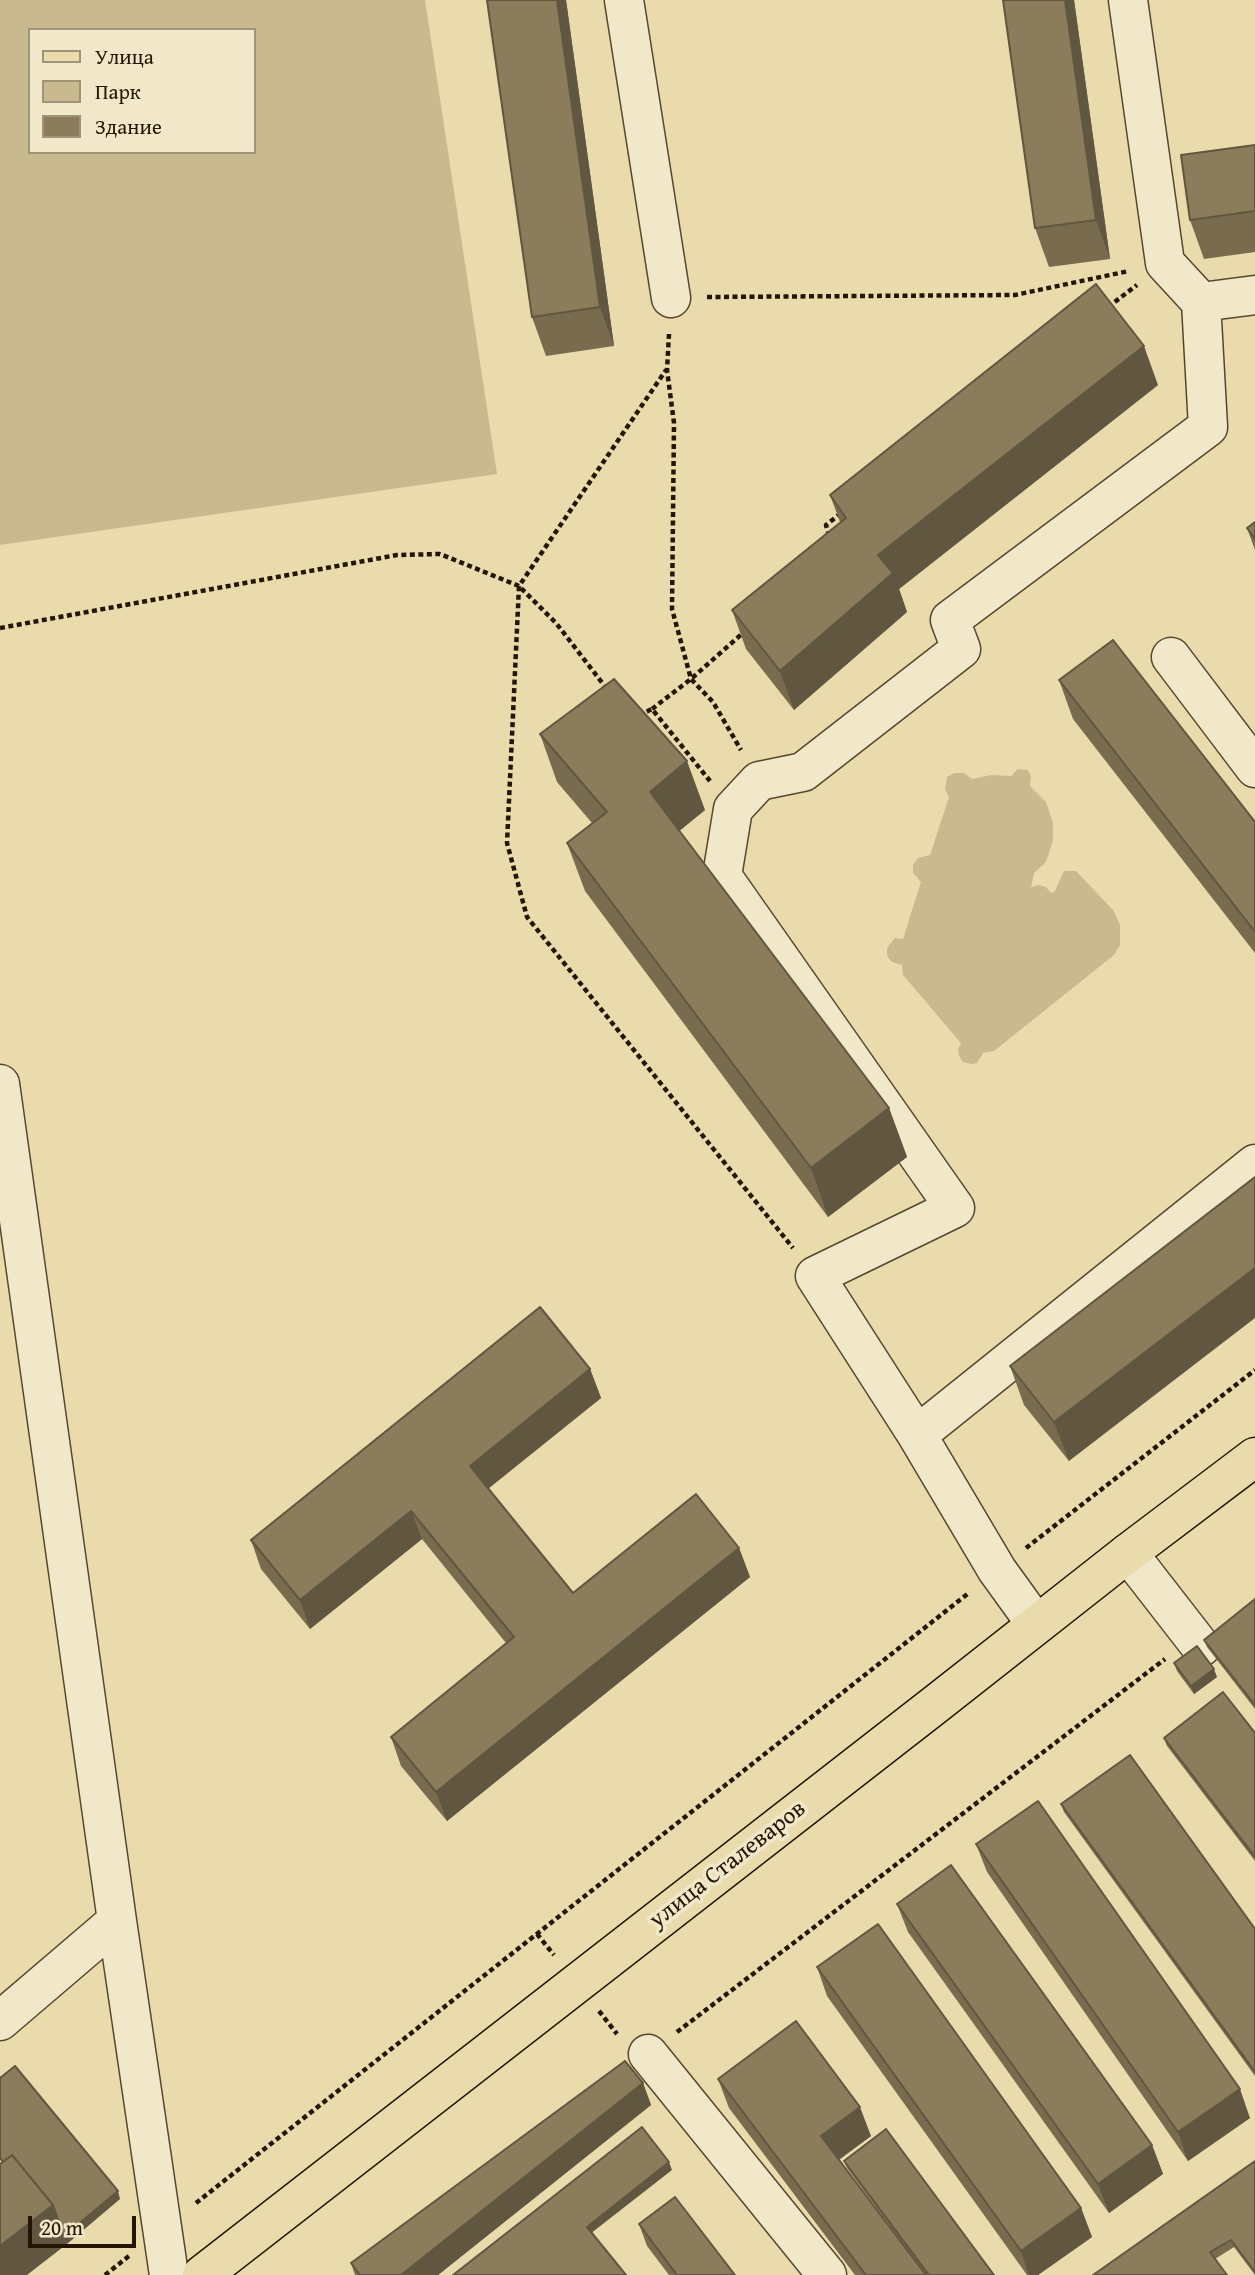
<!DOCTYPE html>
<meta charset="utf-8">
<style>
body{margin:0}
#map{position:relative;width:1255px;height:2275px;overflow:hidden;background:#eadbac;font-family:"Gentium Book Plus",serif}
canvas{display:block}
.legend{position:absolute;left:28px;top:28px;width:228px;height:126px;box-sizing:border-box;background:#f1e8c9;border:2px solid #9f947a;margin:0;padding:9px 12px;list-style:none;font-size:21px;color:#251504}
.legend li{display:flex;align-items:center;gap:14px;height:35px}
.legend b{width:35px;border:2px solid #9f947a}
.scale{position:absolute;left:28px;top:2216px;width:108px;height:32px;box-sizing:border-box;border:4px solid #251504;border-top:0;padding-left:9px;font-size:21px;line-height:24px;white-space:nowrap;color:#251504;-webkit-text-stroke:5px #f1e8c9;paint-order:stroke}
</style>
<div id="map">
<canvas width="1255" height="2275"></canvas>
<ul class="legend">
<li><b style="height:9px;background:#eadbac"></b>Улица</li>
<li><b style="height:19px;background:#c9b98f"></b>Парк</li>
<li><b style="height:19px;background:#8b7c5b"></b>Здание</li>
</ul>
<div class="scale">20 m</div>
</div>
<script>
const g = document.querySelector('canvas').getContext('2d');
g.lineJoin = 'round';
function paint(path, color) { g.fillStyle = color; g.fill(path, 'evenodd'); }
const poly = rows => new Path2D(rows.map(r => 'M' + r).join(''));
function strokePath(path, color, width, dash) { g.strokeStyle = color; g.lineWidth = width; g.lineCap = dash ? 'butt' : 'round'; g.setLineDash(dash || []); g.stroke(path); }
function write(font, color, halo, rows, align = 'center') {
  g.font = font + ' "Gentium Book Plus",serif'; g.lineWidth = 7; g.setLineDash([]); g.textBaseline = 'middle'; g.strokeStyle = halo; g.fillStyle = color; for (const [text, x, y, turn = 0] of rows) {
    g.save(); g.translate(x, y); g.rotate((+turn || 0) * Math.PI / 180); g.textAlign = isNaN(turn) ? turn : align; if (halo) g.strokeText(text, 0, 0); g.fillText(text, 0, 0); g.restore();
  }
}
paint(poly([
 [0,0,425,0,497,474,0,545],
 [30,30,254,30,254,152,30,152],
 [1018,769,1028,770,1031,776,1030,786,1046,802,1053,823,1053,840,1046,862,1034,873,1031,887,1039,885,1046,887,1051,893,1055,891,1064,871,1076,871,1114,911,1120,925,1120,945,1114,955,994,1051,983,1053,977,1063,971,1064,963,1062,959,1056,958,1049,961,1043,903,975,902,965,892,962,887,956,887,948,895,938,903,939,921,882,913,873,913,865,918,858,930,855,949,797,945,790,947,777,954,773,964,773,972,779,991,775,1011,776]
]), '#c9b98f');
const minor = poly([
 [624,0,671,298],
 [1128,0,1165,263,1201,302],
 [1171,657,1255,768],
 [0,1084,117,1921,169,2275],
 [917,1435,815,1276,955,1208,722,876,733,809,759,781,803,772,961,649,950,620,1208,427,1201,302,1255,295],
 [1128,1553,1201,1647],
 [1036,1624,997,1570,917,1435,1255,1164],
 [0,2021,117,1921],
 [648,2054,827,2275]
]);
const major = poly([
 [202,2275,936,1704,1128,1553,1255,1457]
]);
strokePath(minor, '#56462e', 41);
strokePath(major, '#251504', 41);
strokePath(poly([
 [707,297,1015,295,1129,271],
 [1108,307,1137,285],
 [669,334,667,370,674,423,672,609,691,679,713,702,741,750],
 [829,536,826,525,840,514],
 [0,628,397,555,440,554,519,586,666,370],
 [607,689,556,623,519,586,507,843,527,917,793,1248],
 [652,709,691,679,744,632],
 [639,715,652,709,710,781],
 [1026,1548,1255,1370],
 [537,1934,554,1955],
 [599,2011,617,2034],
 [677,2032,1165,1659],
 [196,2203,970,1592],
 [105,2275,129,2256]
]), '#251504', 4.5, [5, 3.5]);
strokePath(minor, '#f1e8c9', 38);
strokePath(major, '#eadbac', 38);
paint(poly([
 [566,0,614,346,546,356,532,317],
 [1074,0,1110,259,1049,267,1035,228],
 [1255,145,1255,252,1204,259,1190,220],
 [1158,385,899,589,907,612,794,710,746,649,732,610,840,522,830,495],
 [1255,522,1255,550,1247,528],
 [1059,680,1255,822,1255,953,1073,719],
 [540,734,705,810,679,831,889,1108,907,1157,828,1217,585,891,567,843,592,823,557,782],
 [1255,1177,1069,1461,1024,1405,1010,1366],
 [590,1369,601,1398,488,1489,573,1593,739,1548,750,1577,447,1821,401,1766,391,1737,506,1643,422,1539,310,1629,261,1569,251,1540],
 [1255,1599,1255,1709,1207,1647,1204,1640],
 [1174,1663,1217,1677,1194,1694,1177,1671],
 [1255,1733,1255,1861,1167,1746,1164,1738],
 [1061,1804,1255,1929,1255,2076,1064,1812],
 [976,1844,1250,2118,1188,2161,987,1872],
 [897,1904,1152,2145,1163,2174,1109,2213,908,1932],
 [817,1967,1081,2208,1092,2237,1038,2275,1027,2275,827,1996],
 [718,2079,871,2136,839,2160,926,2275,855,2275,729,2108],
 [643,2083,651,2105,438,2275,355,2275,351,2263],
 [844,2161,994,2275,926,2275,847,2168],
 [1255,2161,1255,2275,1234,2247,1215,2259,1093,2275],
 [639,2224,735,2275,669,2275,647,2246]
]), '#786b4e');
paint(poly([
 [557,0,566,0,614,346,600,307],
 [1065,0,1074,0,1110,259,1096,220],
 [1144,346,1158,385,899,589,907,612,794,710,780,671,878,555],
 [687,761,705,810,667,841,650,792],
 [889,1108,907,1157,828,1217,811,1168],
 [1255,1268,1255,1318,1069,1461,1054,1422],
 [590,1369,601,1398,480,1495,470,1466],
 [411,1511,422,1539,310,1629,300,1600],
 [739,1548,750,1577,447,1821,436,1792],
 [1214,1669,1217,1677,1194,1694,1191,1686],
 [643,2083,651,2105,438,2275,401,2275],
 [1240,2089,1250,2118,1188,2161,1178,2132],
 [860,2107,871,2136,831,2165,821,2136],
 [1152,2145,1163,2174,1109,2213,1098,2184],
 [669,2162,672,2170,590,2234,587,2227],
 [118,2191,120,2199,67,2244,27,2275,0,2275,0,2246,53,2205],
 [1081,2208,1092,2237,1038,2275,1029,2275,1021,2251]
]), '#615740');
const building = poly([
 [487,0,557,0,600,307,532,317,487,0],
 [1003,0,1065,0,1096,220,1035,228,1003,0],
 [1255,145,1255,211,1190,220,1181,155,1255,145],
 [1096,284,1144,346,878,555,893,573,780,671,732,610,846,518,830,495,1096,284],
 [1255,522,1255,539,1247,528,1255,522],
 [1113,640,1255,822,1255,932,1059,680,1113,640],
 [614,679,687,761,650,792,889,1108,811,1168,567,843,607,812,540,734,614,679],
 [1255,1177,1255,1268,1054,1422,1010,1366,1255,1177],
 [540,1307,590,1369,470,1466,573,1593,696,1494,739,1548,436,1792,391,1737,514,1637,411,1511,300,1600,251,1540,540,1307],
 [1255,1599,1255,1705,1204,1640,1255,1599],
 [1197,1646,1214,1669,1191,1686,1174,1663,1197,1646],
 [1223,1692,1255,1733,1255,1857,1164,1738,1223,1692],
 [1130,1755,1255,1929,1255,2072,1061,1804,1130,1755],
 [1038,1801,1240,2089,1178,2132,976,1844,1038,1801],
 [951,1865,1152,2145,1098,2184,897,1904,951,1865],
 [878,1924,1081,2208,1021,2251,817,1967,878,1924],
 [796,2021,860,2107,821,2136,926,2275,866,2275,718,2079,796,2021],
 [625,2061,643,2083,401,2275,360,2275,351,2263,625,2061],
 [15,2066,118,2191,64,2236,53,2205,12,2155,3,2162,0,2158,0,2078,15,2066],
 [642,2127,669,2162,587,2227,626,2275,453,2275,642,2127],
 [886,2129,994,2275,929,2275,844,2161,886,2129],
 [12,2155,53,2205,0,2246,0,2164,12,2155],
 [1255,2161,1255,2272,1231,2240,1210,2252,1227,2275,1093,2275,1255,2161],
 [675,2197,735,2275,677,2275,639,2224,675,2197]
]);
paint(building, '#8b7c5b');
strokePath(building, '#615740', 2);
write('24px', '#251504', '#f1e8c9', [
 ["улица Сталеваров",728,1865,-38]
]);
</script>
